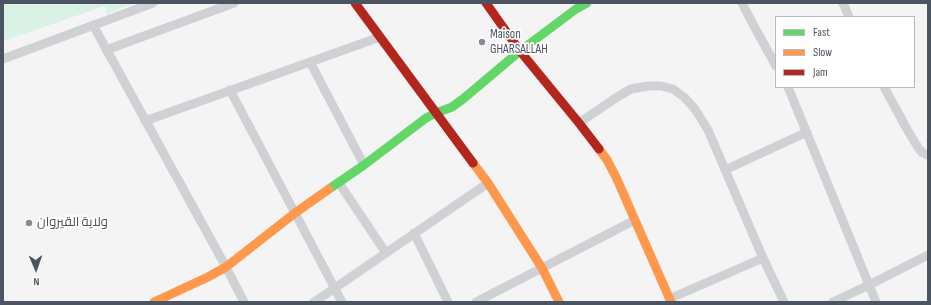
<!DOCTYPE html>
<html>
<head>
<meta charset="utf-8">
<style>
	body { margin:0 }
	#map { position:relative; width:931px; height:305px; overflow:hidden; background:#f4f4f4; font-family:"Sofia Sans Condensed",sans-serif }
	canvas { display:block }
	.frame { position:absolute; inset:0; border:4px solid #4b5460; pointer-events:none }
	.legend { position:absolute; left:775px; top:16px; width:140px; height:72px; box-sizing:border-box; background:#fff; border:1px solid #b7bbbf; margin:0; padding:5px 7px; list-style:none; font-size:12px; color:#4b5460 }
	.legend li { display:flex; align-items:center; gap:8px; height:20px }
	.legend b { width:20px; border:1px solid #b7bbbf }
	.north { position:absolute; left:16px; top:249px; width:40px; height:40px; -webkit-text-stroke:3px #fff; paint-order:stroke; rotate:178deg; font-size:11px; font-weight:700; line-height:16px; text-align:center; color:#4b5460 }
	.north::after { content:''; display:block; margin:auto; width:14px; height:18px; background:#4b5460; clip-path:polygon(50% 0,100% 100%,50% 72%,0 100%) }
</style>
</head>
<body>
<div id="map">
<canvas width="931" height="305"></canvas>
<div class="frame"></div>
<ul class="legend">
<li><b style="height:5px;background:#63d668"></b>Fast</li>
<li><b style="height:5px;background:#ff974d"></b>Slow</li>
<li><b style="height:5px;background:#b3261e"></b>Jam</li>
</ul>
<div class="north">N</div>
</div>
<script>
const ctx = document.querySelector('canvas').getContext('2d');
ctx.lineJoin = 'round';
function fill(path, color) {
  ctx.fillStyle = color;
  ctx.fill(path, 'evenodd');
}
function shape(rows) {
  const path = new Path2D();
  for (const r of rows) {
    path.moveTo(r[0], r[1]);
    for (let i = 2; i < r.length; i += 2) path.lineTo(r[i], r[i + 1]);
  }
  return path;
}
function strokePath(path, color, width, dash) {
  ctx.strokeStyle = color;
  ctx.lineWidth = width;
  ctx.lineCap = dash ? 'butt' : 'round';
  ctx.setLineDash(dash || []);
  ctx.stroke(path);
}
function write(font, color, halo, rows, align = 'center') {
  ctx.font = font + ' "Sofia Sans Condensed",Cairo,sans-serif';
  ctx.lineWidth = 3.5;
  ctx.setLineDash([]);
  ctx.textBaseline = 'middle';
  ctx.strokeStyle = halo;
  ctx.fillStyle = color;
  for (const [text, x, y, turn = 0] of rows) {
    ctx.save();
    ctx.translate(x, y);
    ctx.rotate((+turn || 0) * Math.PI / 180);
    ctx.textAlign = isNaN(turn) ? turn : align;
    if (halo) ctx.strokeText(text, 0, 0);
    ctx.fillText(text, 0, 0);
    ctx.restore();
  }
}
fill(shape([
	[3,3,135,3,107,14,105,6,3,41]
]), '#daf1e5');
strokePath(shape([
	[742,3,755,28,776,66],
	[843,3,849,17],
	[93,25,226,267,244,302],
	[106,50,234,3],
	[3,59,153,3],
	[310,62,364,165],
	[788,87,876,302],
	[884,87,908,131,919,149,923,153,928,155],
	[230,90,342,302],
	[145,121,380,37],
	[579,123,614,99,631,89,648,86,661,86,673,89,685,98,695,109,708,130,763,258,784,302],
	[725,170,807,132],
	[339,183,386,253],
	[414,233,448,302],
	[669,299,763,258],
	[314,302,335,288,488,183],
	[476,302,635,220],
	[833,302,869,285,928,255]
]), '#cfd1d4', 9);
strokePath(shape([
	[329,189,364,165,426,118,436,113,452,107,463,99,520,51,576,9,587,3]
]), '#63d668', 9);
strokePath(shape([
	[599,149,607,160,616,177,671,302],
	[473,163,488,183,542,268,559,302],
	[154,302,208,277,226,267,295,213,329,189]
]), '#ff974d', 9);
strokePath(shape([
	[355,3,473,163],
	[486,3,520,51,579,123,599,149]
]), '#b3261e', 9);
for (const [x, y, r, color] of [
	[482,42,4,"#868c94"],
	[29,223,4,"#868c94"]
]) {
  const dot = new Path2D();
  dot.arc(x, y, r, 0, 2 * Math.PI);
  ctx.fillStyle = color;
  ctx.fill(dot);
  strokePath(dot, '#fff', 1.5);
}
write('13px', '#4b5460', '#fff', [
	["Maison",490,35],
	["GHARSALLAH",490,50],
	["ولاية القيروان",37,223]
], 'left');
</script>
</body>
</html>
